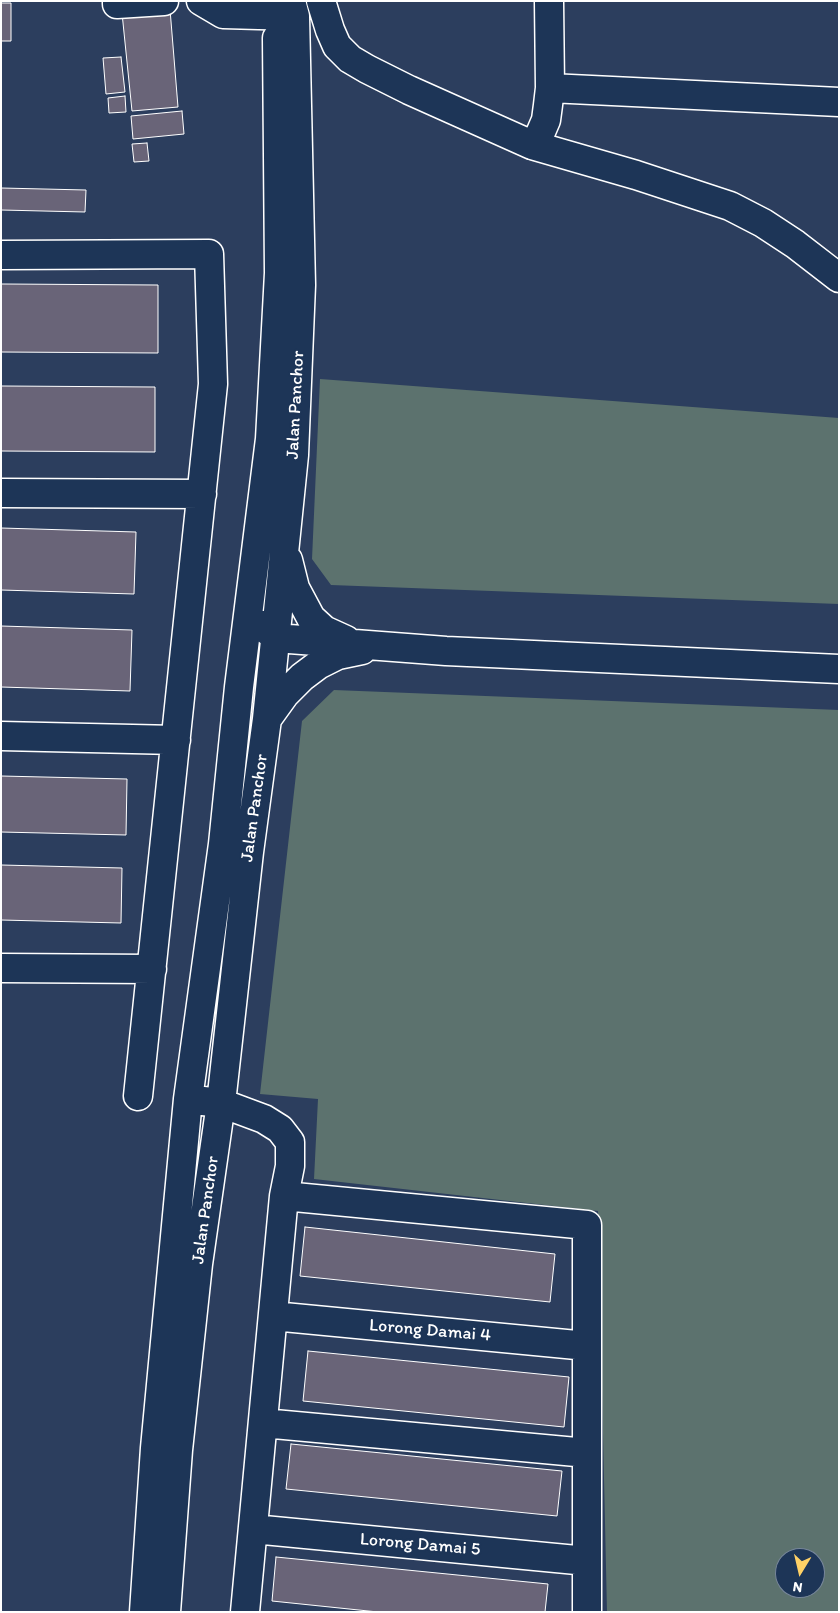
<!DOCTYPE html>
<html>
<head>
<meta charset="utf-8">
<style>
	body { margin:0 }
	#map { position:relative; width:840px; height:1613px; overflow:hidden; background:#2c3e5e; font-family:Itim,sans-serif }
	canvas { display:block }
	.frame { position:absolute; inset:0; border:2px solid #fff; pointer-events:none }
	.north { position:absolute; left:775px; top:1548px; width:50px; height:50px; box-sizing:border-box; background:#1d3557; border:1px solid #77869a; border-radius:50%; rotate:189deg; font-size:14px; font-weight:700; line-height:20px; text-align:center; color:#fff }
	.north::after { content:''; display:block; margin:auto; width:18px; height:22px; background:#ffd166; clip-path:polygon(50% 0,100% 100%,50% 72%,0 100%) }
</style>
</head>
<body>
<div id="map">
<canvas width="840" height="1613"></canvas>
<div class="frame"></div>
<div class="north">N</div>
</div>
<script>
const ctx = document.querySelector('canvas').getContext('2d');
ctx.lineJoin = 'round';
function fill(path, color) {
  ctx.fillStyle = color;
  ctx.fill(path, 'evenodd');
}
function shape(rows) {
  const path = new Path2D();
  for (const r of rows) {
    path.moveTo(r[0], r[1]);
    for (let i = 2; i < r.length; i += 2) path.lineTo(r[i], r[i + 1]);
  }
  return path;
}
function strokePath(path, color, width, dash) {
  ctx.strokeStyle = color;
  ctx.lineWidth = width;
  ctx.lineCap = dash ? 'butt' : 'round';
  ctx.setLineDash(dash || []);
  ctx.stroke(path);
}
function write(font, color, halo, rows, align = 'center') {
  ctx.font = font + ' Itim,sans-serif';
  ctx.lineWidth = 4;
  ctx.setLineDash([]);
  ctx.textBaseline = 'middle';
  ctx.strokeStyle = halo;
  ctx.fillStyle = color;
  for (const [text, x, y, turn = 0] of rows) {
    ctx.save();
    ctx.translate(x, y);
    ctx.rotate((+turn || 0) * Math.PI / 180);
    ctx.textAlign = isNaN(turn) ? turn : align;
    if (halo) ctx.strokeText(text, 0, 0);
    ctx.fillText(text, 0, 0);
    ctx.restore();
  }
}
fill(shape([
	[320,379,839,418,839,604,331,585,312,559],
	[334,690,839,710,839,1612,607,1612,598,1211,314,1179,318,1099,260,1094,302,721],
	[785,1558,815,1558,815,1588,785,1588]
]), '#5c726e');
const building = shape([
	[1,3,11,3,11,41,1,41,1,3],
	[170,9,178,107,132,111,122,13,170,9],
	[121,57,125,92,106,94,103,58,121,57],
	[125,96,126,112,109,113,108,98,125,96],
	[182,111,184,134,133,139,131,116,182,111],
	[147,143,149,161,134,162,132,144,147,143],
	[1,188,86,190,85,212,1,210,1,188],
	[1,284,158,285,158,353,1,352,1,284],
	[1,386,155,387,155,452,1,451,1,386],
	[1,528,136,532,134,594,1,590,1,528],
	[1,626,132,630,130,691,1,687,1,626],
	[1,776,127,779,126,835,1,832,1,776],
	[1,865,122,868,121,923,1,920,1,865],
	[305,1227,555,1254,550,1302,300,1276,305,1227],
	[308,1351,569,1377,564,1427,303,1401,308,1351],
	[291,1444,562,1471,557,1516,286,1489,291,1444],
	[276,1557,548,1584,545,1612,378,1612,272,1601,276,1557]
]);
fill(building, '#696478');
strokePath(building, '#fff', 1);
const minor = shape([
	[117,1,117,4,164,1],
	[201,1,223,14,295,16],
	[321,1,330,30,337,46,350,59,367,69,409,90,532,145,636,175,730,206,763,223,795,244,839,278],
	[550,88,839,102],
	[532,145,540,134,546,120,548,105,550,88,549,1],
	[1,255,209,254,213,384,138,1096],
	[1,493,202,494],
	[288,560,295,588,311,618,324,630,346,640],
	[264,625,268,631,276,638,446,651,839,669],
	[267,719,285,694,302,677,318,665,338,655,362,650],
	[1,736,176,740],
	[1,968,152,969],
	[203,1101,221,1103,264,1119,280,1129,290,1142,290,1166,284,1196,245,1612],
	[284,1196,587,1225,587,1612],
	[273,1316,587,1346],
	[263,1423,587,1453],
	[253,1529,587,1561],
	[144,1612,155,1448,188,1099,223,844,239,687,270,439,279,273,277,38],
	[166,1612,178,1450,198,1264,221,1103,249,852,267,719,294,455,301,285,295,16,291,1]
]);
strokePath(minor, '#fff', 31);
strokePath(minor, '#1d3557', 28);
write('18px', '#fff', '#1d3557', [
	["Jalan Panchor",296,405,-87],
	["Jalan Panchor",255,808,-82],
	["Jalan Panchor",206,1210,-82],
	["Lorong Damai 4",430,1331,5],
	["Lorong Damai 5",420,1545,5]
]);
</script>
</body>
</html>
